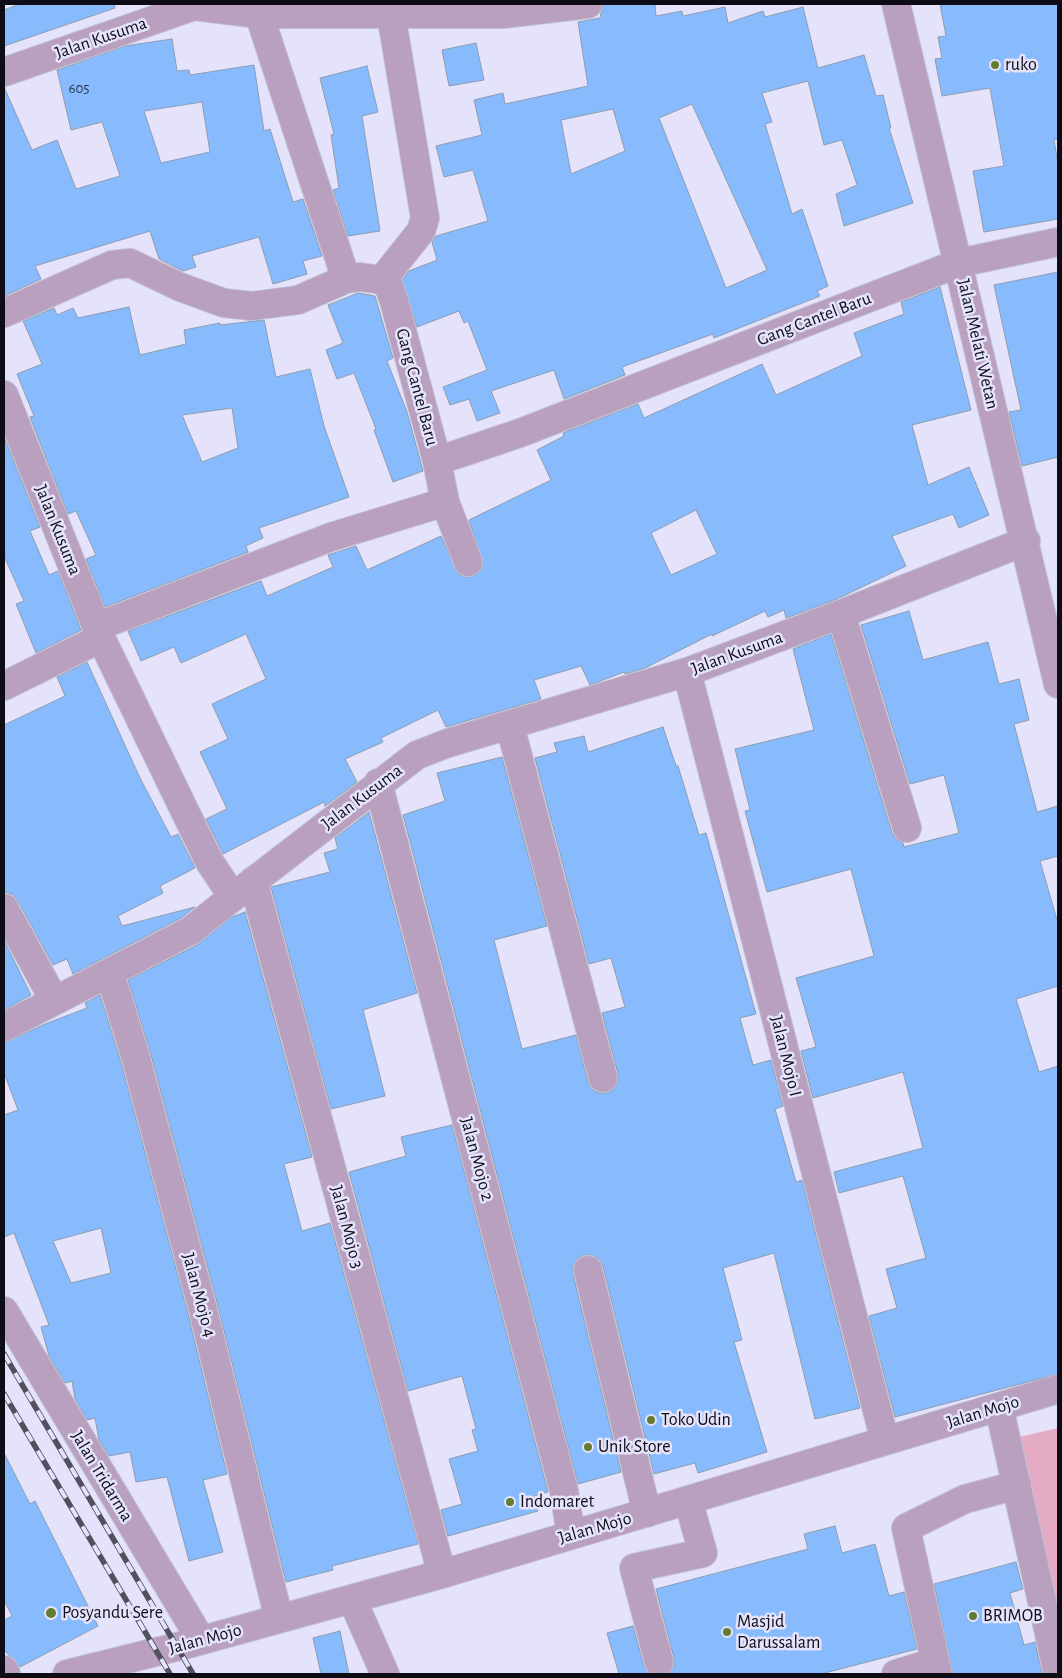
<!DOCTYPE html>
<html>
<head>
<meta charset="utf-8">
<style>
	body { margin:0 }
	#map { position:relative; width:1062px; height:1678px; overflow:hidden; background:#e4e3fb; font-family:"Alegreya Sans",sans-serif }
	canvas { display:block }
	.frame { position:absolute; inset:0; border:5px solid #0e0d15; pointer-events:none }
</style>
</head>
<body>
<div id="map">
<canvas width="1062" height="1678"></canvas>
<div class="frame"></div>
</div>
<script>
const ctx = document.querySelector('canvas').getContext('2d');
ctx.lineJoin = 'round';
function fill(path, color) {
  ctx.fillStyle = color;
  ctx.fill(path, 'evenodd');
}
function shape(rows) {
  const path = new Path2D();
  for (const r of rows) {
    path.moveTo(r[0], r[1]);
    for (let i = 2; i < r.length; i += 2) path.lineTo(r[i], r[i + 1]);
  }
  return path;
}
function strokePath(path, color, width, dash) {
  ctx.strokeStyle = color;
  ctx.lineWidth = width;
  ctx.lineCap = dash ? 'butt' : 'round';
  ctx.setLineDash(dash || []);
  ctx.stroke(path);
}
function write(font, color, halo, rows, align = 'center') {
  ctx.font = font + ' "Alegreya Sans",sans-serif';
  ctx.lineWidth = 5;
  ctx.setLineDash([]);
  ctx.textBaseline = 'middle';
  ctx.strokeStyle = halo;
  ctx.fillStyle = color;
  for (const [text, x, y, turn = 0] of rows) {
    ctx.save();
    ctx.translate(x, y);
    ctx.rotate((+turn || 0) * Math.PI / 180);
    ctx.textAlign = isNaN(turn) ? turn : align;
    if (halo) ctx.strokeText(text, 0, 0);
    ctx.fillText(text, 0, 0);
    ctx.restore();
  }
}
fill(shape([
	[1058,1428,1058,1619,1015,1438]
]), '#e6abc4');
const building = shape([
	[20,4,114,4,115,8,4,46,4,10,20,4],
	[603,4,655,4,656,16,682,11,683,16,725,7,728,23,763,11,765,17,803,7,818,68,864,55,876,96,883,95,891,128,889,128,913,203,844,226,836,194,857,185,842,140,824,145,808,81,762,93,772,122,765,124,792,214,802,209,828,286,817,291,820,296,714,338,713,334,622,367,625,375,564,399,554,370,491,391,500,413,477,421,469,399,450,405,443,387,487,370,468,321,464,323,459,311,417,327,402,280,409,271,437,260,432,242,436,236,488,221,473,170,444,177,436,146,482,135,474,100,503,93,505,104,588,86,578,22,600,18,603,4],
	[692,104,767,270,726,288,659,118,692,104],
	[613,109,625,151,571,174,561,120,613,109],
	[940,4,1058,4,1058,139,1054,140,1058,164,1058,219,984,232,973,171,1004,166,990,88,942,96,935,59,942,58,938,37,946,36,940,4],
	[172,39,177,71,189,70,190,75,254,65,264,131,270,129,293,202,303,199,322,256,303,261,307,274,273,284,259,237,192,256,196,267,183,271,159,259,150,231,35,266,41,279,4,296,4,87,32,150,57,140,76,189,120,176,102,122,71,130,57,70,125,46,172,39],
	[202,102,210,152,161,163,144,111,202,102],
	[476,43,484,80,449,86,442,50,476,43],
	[367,66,378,112,362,116,380,231,348,236,333,190,339,188,331,135,334,134,320,78,367,66],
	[1058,272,1058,457,1022,466,1009,412,1021,410,994,285,1058,272],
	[940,287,971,410,912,425,928,485,969,467,989,515,959,528,953,514,892,536,906,566,837,599,786,618,784,610,768,617,765,611,712,636,712,634,645,668,625,674,624,672,590,685,581,666,534,680,541,699,446,727,438,710,381,738,383,742,345,759,357,782,325,806,324,802,223,854,206,819,227,809,200,752,228,739,212,704,266,679,246,634,181,663,174,647,141,661,128,631,261,581,267,596,333,567,328,555,356,546,367,570,441,536,458,574,466,577,474,576,480,571,483,564,469,520,551,480,537,450,564,436,563,433,638,404,644,418,762,364,776,395,862,356,854,333,904,314,901,302,940,287],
	[696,510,717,554,671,575,651,533,696,510],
	[358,293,375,296,393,358,387,361,407,412,423,471,393,482,374,430,376,429,354,373,337,379,326,350,343,343,328,305,358,293],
	[129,307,140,355,186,344,184,330,220,323,220,325,264,320,276,377,310,369,324,426,349,497,259,528,263,538,246,546,248,552,105,607,86,559,96,555,76,511,68,514,30,417,34,416,17,374,42,364,23,321,54,308,57,315,73,308,78,318,129,307],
	[232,408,238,448,202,462,182,415,232,408],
	[4,437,40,527,30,531,49,575,58,571,81,630,36,653,16,604,24,601,4,556,4,437],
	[909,611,923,660,988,642,999,684,1019,679,1029,720,1014,724,1037,812,1058,806,1058,856,1040,861,1058,923,1058,986,1016,999,1039,1072,1058,1066,1058,1374,895,1417,869,1316,897,1308,886,1269,926,1258,903,1176,839,1193,834,1172,923,1148,903,1072,813,1098,801,1051,816,1047,796,978,874,956,851,869,767,892,745,811,750,810,735,749,814,730,793,649,831,634,892,833,896,839,903,843,904,847,959,833,944,775,910,784,861,625,909,611],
	[87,662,140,778,171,837,178,834,195,868,160,886,163,893,118,916,122,926,195,907,181,918,73,974,67,959,53,965,18,901,12,894,4,892,4,725,65,696,57,677,87,662],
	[663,727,676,766,678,766,699,835,706,833,756,1014,740,1018,753,1065,771,1060,783,1106,775,1109,796,1182,802,1180,860,1408,815,1419,774,1253,723,1268,742,1340,734,1342,767,1452,698,1473,695,1463,654,1474,603,1266,600,1260,593,1255,584,1255,578,1258,573,1265,573,1274,621,1472,578,1484,403,815,445,801,437,773,502,757,547,926,494,940,522,1049,576,1035,588,1082,592,1089,598,1093,607,1093,614,1089,618,1082,618,1074,602,1013,625,1007,611,958,589,964,535,758,557,752,554,743,584,736,588,752,663,727],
	[369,812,417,993,363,1010,385,1096,331,1109,271,887,330,872,324,853,338,849,335,838,369,812],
	[245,912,312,1157,284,1164,302,1231,330,1223,418,1544,332,1566,333,1570,286,1582,218,1306,150,1051,128,980,197,945,232,917,245,912],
	[4,940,31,995,4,1010,4,940],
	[100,995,120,1059,188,1314,227,1474,203,1480,223,1552,189,1561,167,1477,136,1482,130,1452,109,1456,99,1440,95,1418,87,1420,75,1399,72,1381,65,1383,49,1356,41,1327,49,1325,14,1233,4,1237,4,1115,18,1110,4,1073,4,1043,45,1024,87,1008,85,1003,100,995],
	[101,1228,111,1273,71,1283,53,1241,101,1228],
	[452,1125,548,1492,534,1496,538,1511,448,1536,441,1510,462,1504,449,1459,478,1451,472,1430,476,1429,462,1376,408,1391,349,1172,406,1156,401,1137,452,1125],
	[4,1453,30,1504,35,1501,98,1626,20,1667,4,1650,4,1620,12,1616,4,1600,4,1453],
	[835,1526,842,1553,875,1544,889,1596,904,1592,917,1649,821,1674,668,1674,674,1667,674,1658,656,1589,808,1549,804,1534,835,1526],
	[1016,1562,1023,1589,1010,1593,1024,1645,1035,1642,1042,1674,953,1674,934,1584,1016,1562],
	[633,1626,644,1666,650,1674,619,1674,607,1633,633,1626],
	[340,1631,349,1674,321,1674,313,1638,340,1631]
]);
fill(building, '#87bbfd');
strokePath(building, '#8d9cb0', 1);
const minor = shape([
	[896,4,1058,684],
	[259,14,346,279],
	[4,72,194,6,259,14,503,14,588,4],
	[382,280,421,231,425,218,391,14],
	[4,313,112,265,130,263,180,287,224,303,252,306,298,300,346,279,360,277,382,280,389,287,394,301,437,461,520,433,959,263,1058,242],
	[4,395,101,638,209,861,233,897,417,755,448,743,687,672,841,614,1026,541],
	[437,461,445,502,468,562],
	[841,614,907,828],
	[96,627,331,537,445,502],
	[687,672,885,1441],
	[4,686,101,638],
	[510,726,603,1078],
	[378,783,564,1491,571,1535],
	[253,881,442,1574],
	[4,908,54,1000],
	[110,974,135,1055,203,1310,279,1619],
	[4,1027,190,931,233,897],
	[588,1270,647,1513],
	[4,1311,201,1640],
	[999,1407,1058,1674],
	[352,1599,385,1674],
	[659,1662,634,1568,703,1553,688,1500],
	[4,1670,6,1674],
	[67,1674,188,1644,442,1574,1058,1389],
	[896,1674,935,1662],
	[938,1674,906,1528,965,1499,1017,1485]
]);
strokePath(minor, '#c2c1d6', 30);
strokePath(minor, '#b8a0be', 28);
const rail = shape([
	[4,1354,193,1674],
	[4,1394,170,1674]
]);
strokePath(rail, '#51505e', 5.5);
strokePath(rail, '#e4e3fb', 4, [11]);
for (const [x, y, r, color] of [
	[995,65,5,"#617d31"],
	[651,1420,5,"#617d31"],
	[588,1447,5,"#617d31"],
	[510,1502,5,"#617d31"],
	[51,1613,6,"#617d31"],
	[973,1616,5,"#617d31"],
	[727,1632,5,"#617d31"]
]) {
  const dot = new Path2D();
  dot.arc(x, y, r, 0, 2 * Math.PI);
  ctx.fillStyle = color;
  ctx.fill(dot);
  strokePath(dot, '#e4e3fb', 2);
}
write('15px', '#2c384f', null, [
	["605",79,88]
]);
write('18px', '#0e0d15', '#e4e3fb', [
	["Jalan Kusuma",101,38,-19],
	["Gang Cantel Baru",814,319,-21],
	["Jalan Melati Wetan",978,344,77],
	["Gang Cantel Baru",417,387,75],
	["Jalan Kusuma",58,530,68],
	["Jalan Kusuma",737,653,-20],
	["Jalan Kusuma",362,797,-37],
	["Jalan Mojo I",786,1056,76],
	["Jalan Mojo 2",477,1159,75],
	["Jalan Mojo 3",347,1227,75],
	["Jalan Mojo 4",199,1295,75],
	["Jalan Mojo",983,1412,-17],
	["Jalan Tridarma",102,1476,59],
	["Jalan Mojo",595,1528,-16],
	["Jalan Mojo",205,1639,-15]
]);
write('18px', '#0e0d15', '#e4e3fb', [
	["ruko",1005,65],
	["Toko Udin",661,1420],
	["Unik Store",598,1447],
	["Indomaret",520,1502],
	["Posyandu Sere",62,1613],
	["BRIMOB",983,1616],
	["Masjid",737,1622],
	["Darussalam",737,1643]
], 'left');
</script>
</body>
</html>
